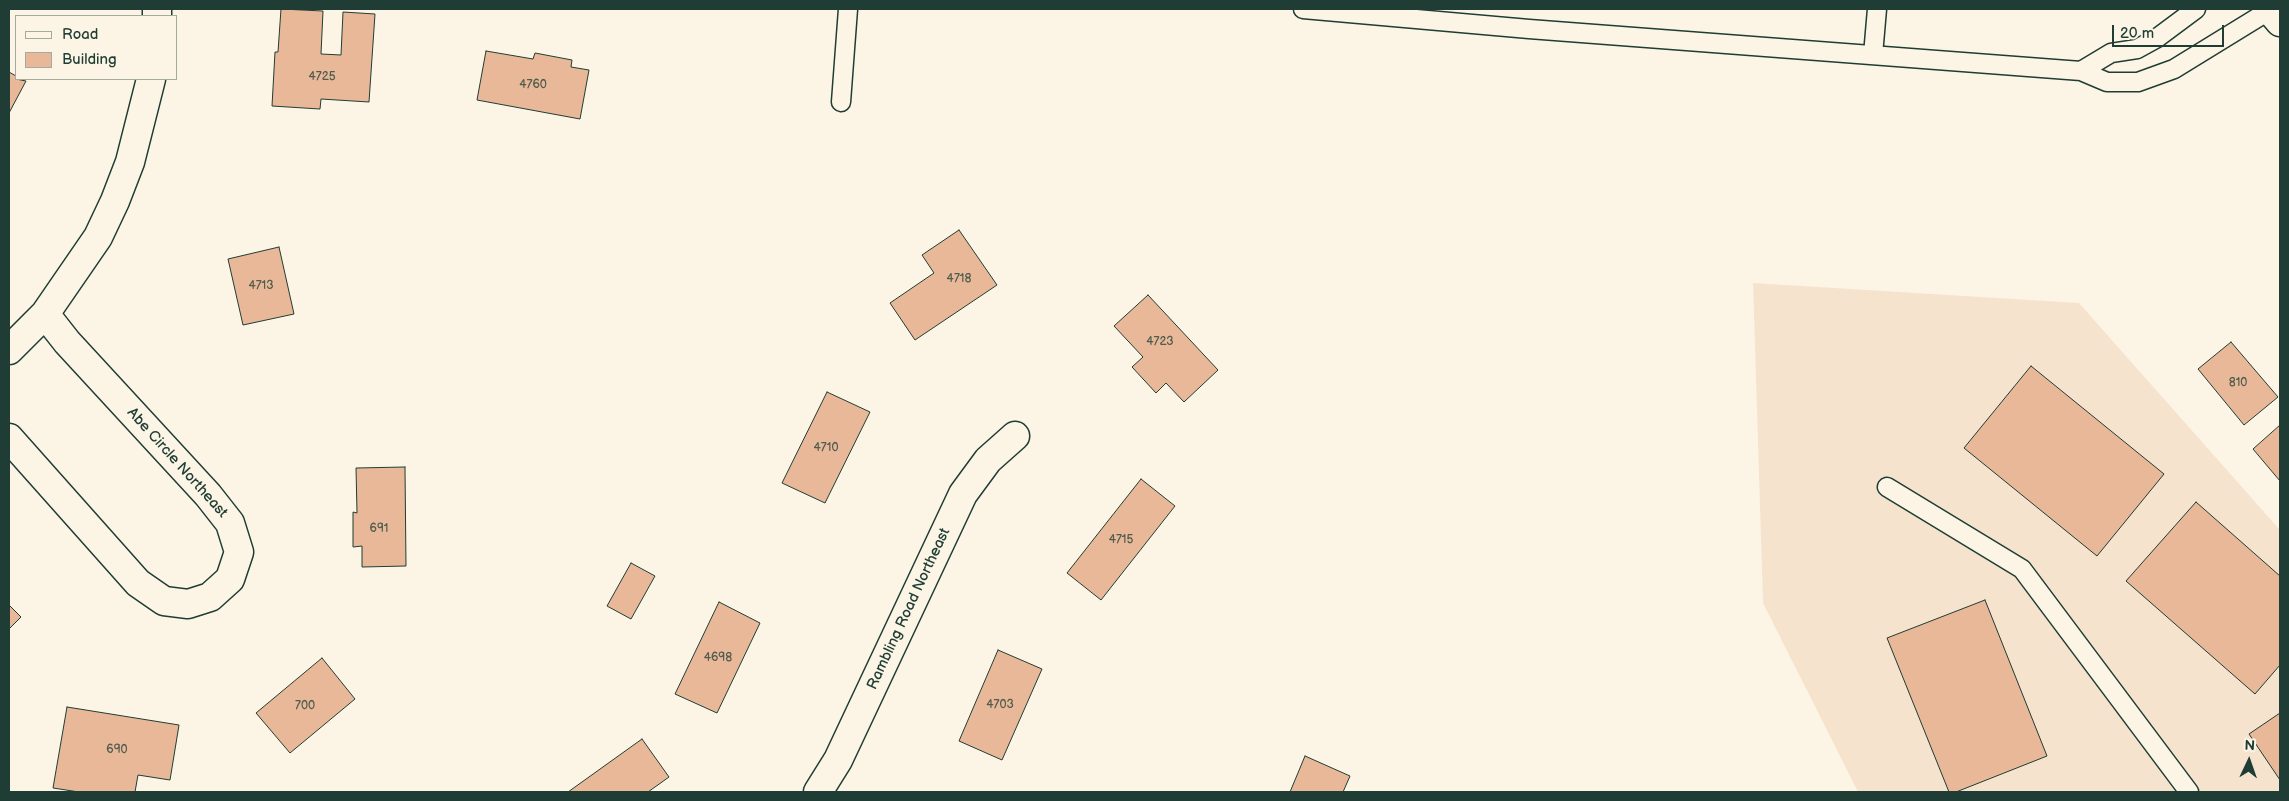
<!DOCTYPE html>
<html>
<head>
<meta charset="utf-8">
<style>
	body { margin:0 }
	#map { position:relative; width:2289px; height:801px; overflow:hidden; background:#fcf5e5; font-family:"Balsamiq Sans",sans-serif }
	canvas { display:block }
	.frame { position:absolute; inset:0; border:10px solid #1f3d34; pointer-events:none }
	.legend { position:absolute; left:15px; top:15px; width:162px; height:65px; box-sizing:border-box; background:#fcf5e5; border:1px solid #a4ab9e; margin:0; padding:6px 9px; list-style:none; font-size:15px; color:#1f3d34 }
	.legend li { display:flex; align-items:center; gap:10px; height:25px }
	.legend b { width:25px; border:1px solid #a4ab9e }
	.north { position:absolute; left:2224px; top:736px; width:50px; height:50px; -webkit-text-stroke:4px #fcf5e5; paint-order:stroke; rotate:3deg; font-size:14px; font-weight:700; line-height:20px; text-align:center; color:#1f3d34 }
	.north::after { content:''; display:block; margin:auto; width:18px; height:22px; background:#1f3d34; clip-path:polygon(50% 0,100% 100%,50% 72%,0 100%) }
	.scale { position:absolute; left:2112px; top:25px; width:112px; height:22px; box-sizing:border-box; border:2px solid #1f3d34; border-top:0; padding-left:6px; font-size:15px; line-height:18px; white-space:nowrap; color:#1f3d34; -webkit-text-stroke:4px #fcf5e5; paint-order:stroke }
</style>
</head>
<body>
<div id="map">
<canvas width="2289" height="801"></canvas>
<div class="frame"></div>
<ul class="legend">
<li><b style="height:6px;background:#fcf5e5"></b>Road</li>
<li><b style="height:14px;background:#e8b899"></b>Building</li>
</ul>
<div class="north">N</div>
<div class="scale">20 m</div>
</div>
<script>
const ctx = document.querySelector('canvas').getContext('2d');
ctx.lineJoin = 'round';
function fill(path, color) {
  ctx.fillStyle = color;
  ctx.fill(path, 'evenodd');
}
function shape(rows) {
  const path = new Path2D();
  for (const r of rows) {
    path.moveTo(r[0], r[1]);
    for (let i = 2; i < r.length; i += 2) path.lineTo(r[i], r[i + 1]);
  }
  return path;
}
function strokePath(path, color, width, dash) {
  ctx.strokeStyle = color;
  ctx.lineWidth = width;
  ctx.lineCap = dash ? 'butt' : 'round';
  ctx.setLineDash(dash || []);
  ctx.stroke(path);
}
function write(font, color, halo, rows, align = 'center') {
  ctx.font = font + ' "Balsamiq Sans",sans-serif';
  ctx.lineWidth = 4;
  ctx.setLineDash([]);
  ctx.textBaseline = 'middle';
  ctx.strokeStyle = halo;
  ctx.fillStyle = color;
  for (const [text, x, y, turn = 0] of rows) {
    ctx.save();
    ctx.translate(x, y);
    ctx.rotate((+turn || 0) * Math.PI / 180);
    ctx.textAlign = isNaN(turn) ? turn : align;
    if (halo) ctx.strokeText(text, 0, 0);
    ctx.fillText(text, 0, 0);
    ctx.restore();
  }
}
fill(shape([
	[1753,283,2079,303,2280,530,2280,792,1858,792,1763,603]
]), '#f6e3ce');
const building = shape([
	[281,9,323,11,321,54,341,55,343,12,375,14,369,102,321,99,320,109,272,106,275,52,278,52,281,9],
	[486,51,533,59,535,53,572,60,571,67,589,70,580,119,477,100,486,51],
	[9,72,16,76,16,79,26,81,9,113,9,72],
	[959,230,997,285,915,340,890,303,934,273,922,255,959,230],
	[279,247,294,314,243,325,228,259,279,247],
	[1148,295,1218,370,1184,402,1166,383,1156,393,1132,367,1143,357,1114,326,1148,295],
	[2231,342,2278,397,2244,425,2198,369,2231,342],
	[2031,366,2164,474,2097,556,1964,448,2031,366],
	[827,392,870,412,825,503,782,483,827,392],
	[2280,425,2280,481,2253,449,2280,425],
	[405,467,406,566,362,567,362,546,353,547,353,512,357,513,356,468,405,467],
	[1141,479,1175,506,1101,600,1067,573,1141,479],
	[2196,502,2280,576,2280,665,2255,694,2126,581,2196,502],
	[631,563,655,576,631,619,607,606,631,563],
	[1985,600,2047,756,1956,792,1949,792,1887,638,1985,600],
	[719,602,760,623,717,713,675,694,719,602],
	[9,605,21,617,9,629,9,605],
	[998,650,1042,669,1002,760,959,741,998,650],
	[322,658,355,699,290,753,256,713,322,658],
	[67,707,179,725,170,780,138,775,135,792,79,792,53,788,67,707],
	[2280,713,2280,780,2249,734,2280,713],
	[642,739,669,777,648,792,568,792,642,739],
	[1305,756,1350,776,1343,792,1290,792,1305,756]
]);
fill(building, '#e8b899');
strokePath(building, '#1f3d34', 1);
const service = shape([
	[1303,9,1529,29,2081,71,2107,82,2138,82,2174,69,2270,10],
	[1873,55,1877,9],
	[2081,71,2111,53,2137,49,2157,38,2196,9],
	[841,102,848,9],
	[1887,487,2022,569,2189,792]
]);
const minor = shape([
	[2269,9,2280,22],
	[157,16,157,9],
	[9,350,45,314,98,237,115,201,130,162,151,79],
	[9,438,138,583,164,601,188,604,210,597,230,579,239,552,230,523,208,495,67,342,45,314],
	[818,792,838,760,963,494,988,460,1015,436]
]);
strokePath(service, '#1f3d34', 21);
strokePath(minor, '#1f3d34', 31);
strokePath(service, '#fcf5e5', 18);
strokePath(minor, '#fcf5e5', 28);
write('12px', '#515c4d', null, [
	["4725",322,77],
	["4760",533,85],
	["4718",959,279],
	["4713",261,286],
	["4723",1160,342],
	["810",2238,383],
	["4710",826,448],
	["691",379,529],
	["4715",1121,540],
	["4698",718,658],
	["4703",1000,705],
	["700",305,706],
	["690",117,750]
]);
write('15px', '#1f3d34', '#fcf5e5', [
	["Abe Circle Northeast",177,463,48],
	["Rambling Road Northeast",909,609,-65]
]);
</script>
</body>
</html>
